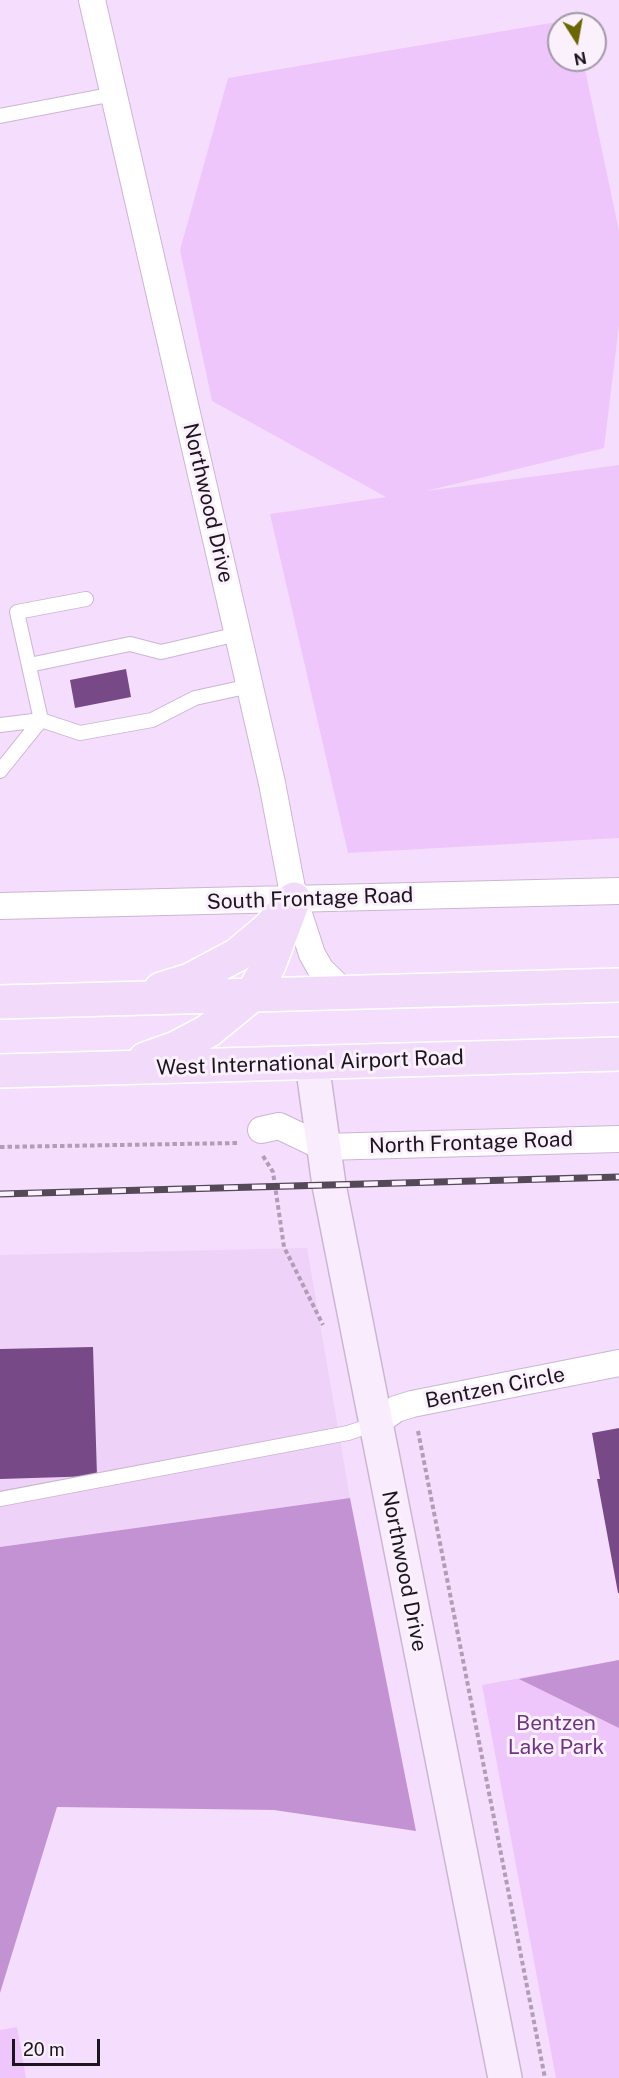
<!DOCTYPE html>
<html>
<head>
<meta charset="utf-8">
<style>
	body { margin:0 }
	#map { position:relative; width:619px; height:2078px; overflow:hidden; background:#f5defd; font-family:"Public Sans",sans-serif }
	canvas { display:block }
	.north { position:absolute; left:547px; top:12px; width:60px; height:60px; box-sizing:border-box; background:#faf1fd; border:2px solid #a199a4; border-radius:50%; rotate:169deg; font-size:16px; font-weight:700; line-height:24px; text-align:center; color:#1c141e }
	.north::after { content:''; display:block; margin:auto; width:21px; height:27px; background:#6a6700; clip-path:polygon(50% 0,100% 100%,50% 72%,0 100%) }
	.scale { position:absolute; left:12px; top:2039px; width:88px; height:27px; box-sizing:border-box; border:3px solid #1c141e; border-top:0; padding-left:8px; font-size:18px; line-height:21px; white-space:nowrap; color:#1c141e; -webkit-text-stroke:4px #faf1fd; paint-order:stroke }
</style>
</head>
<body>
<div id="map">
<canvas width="619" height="2078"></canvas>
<div class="north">N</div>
<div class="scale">20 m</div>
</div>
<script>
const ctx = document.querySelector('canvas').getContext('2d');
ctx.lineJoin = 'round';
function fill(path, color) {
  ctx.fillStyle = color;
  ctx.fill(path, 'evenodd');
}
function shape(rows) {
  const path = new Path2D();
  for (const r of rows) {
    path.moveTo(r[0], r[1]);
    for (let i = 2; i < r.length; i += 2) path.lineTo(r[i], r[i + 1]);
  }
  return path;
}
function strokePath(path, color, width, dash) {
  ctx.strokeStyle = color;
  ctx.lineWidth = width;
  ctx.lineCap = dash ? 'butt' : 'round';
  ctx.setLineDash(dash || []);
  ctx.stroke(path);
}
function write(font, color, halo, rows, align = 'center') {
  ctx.font = font + ' "Public Sans",sans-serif';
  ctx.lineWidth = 6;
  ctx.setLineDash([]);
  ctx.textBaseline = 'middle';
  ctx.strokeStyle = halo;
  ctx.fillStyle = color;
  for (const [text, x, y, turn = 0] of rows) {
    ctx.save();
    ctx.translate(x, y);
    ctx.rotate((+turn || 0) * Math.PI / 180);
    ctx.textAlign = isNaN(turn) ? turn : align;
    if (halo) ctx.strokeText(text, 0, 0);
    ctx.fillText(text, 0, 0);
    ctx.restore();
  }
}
fill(shape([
	[307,1248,350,1498,0,1547,0,1255]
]), '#eed2f7');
fill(shape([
	[574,19,575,24,559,24,559,60,583,60,619,231,619,326,604,448,426,491,619,465,619,838,348,853,270,514,386,497,212,401,180,250,228,78],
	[619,1660,619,2078,556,2078,482,1685],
	[17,2027,26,2078,0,2078,0,2030]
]), '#eec6fb');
fill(shape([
	[350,1498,416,1831,274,1810,57,1807,0,1993,0,1547],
	[619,1660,619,1728,519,1679]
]), '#c392d3');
fill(shape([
	[126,669,131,697,75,708,70,680],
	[93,1347,97,1476,0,1479,0,1349],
	[619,1428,619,1593,618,1593,597,1479,600,1479,592,1433]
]), '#774986');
const lane = shape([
	[0,116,114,94],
	[29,665,130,644,161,652,238,634],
	[41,720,17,612,86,599],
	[0,725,41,720,80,733,152,720,195,698,250,686],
	[0,771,41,720],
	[0,1499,348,1433,375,1424]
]);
const street = shape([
	[92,0,272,783,294,899,312,954,321,970,345,993],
	[0,906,619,891],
	[261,1130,279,1126,323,1147,619,1139],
	[375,1424,396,1409,412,1404,619,1363]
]);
const secondary = shape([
	[312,1063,329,1185,505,2078]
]);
const primary = shape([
	[161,989,190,980,237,955,268,929,285,910],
	[0,1002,619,985],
	[145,1059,176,1048,208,1031,251,996,269,965,294,899],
	[0,1071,619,1054]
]);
strokePath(lane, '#ccb5d3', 16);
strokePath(street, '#ccb5d3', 28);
strokePath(secondary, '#ccb5d3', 36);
strokePath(primary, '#fff', 36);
strokePath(shape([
	[0,1147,238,1143],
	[263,1156,273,1172,284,1247,323,1325],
	[418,1431,545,2078]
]), '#b09db6', 4, [4.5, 3]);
strokePath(lane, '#fff', 14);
strokePath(street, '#fff', 26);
strokePath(secondary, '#f9edfd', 33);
strokePath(primary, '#f2dbfa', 33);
const rail = shape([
	[0,1194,619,1177]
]);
strokePath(rail, '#554958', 7);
strokePath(rail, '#faf1fd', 4.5, [14]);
write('21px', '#1c141e', '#faf1fd', [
	["Northwood Drive",208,503,77],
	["South Frontage Road",310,899,-2],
	["West International Airport Road",310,1063,-2],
	["North Frontage Road",471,1143,-2],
	["Bentzen Circle",495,1388,-11],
	["Northwood Drive",404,1571,79]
]);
write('21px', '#703482', '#faf1fd', [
	["Bentzen",556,1724],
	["Lake Park",556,1748]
]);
</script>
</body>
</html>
